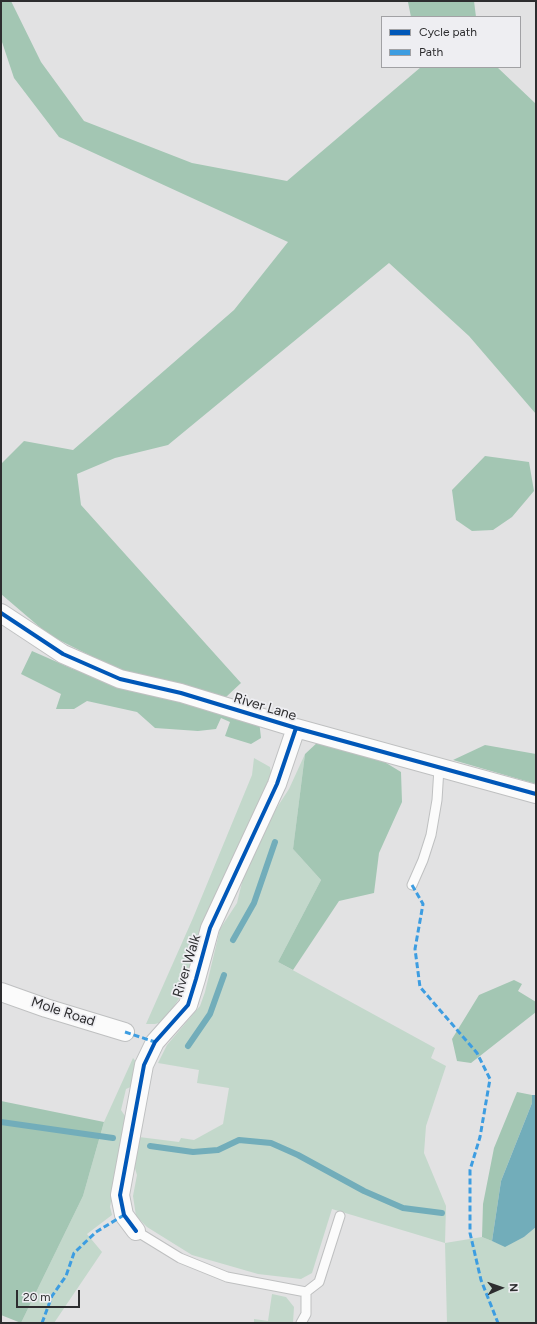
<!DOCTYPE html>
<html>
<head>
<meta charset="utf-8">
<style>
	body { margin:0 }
	#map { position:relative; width:537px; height:1324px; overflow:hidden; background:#e2e2e3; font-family:Figtree,sans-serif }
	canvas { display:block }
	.frame { position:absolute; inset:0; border:2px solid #2d2d2f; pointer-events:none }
	.legend { position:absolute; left:381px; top:16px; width:140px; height:52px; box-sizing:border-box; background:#eeeef2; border:1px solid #a1a1a4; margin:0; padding:5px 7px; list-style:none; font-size:12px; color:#2d2d2f }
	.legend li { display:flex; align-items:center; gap:8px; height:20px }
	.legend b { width:20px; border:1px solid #a1a1a4 }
	.north { position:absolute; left:481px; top:1268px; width:40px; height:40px; -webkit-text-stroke:3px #eeeef2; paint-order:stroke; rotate:88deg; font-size:11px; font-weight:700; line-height:16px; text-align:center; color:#2d2d2f }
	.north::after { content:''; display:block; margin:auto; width:14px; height:18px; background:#2d2d2f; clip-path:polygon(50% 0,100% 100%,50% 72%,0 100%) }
	.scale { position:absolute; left:16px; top:1290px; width:64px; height:18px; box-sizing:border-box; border:2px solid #2d2d2f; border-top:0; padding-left:5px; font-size:12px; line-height:14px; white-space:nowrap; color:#2d2d2f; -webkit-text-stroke:3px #eeeef2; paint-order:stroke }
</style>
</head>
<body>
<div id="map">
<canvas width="537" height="1324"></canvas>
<div class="frame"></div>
<ul class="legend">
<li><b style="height:5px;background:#0057b8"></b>Cycle path</li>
<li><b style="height:5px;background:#3d9de1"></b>Path</li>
</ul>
<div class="north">N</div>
<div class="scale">20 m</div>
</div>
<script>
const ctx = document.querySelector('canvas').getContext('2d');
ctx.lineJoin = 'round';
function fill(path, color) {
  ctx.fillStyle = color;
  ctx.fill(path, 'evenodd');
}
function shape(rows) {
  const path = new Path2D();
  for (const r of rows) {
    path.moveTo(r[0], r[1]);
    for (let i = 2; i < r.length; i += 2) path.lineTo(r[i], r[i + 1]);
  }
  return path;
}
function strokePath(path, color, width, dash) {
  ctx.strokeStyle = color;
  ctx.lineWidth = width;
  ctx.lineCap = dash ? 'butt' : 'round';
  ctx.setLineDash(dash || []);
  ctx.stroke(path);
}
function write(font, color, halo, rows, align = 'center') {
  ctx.font = font + ' Figtree,sans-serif';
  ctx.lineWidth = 3.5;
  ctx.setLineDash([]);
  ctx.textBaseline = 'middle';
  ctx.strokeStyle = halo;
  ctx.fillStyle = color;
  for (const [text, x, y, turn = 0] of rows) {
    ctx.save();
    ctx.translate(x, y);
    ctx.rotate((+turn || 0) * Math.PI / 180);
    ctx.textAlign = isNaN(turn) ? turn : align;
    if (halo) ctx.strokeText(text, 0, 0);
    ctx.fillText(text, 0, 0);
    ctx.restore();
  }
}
fill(shape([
	[305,754,293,849,321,880,278,962,435,1048,431,1058,446,1066,426,1126,424,1153,446,1206,445,1243,482,1237,505,1246,524,1237,536,1227,536,1323,447,1323,445,1243,332,1209,312,1273,301,1279,258,1274,192,1255,147,1227,136,1216,133,1196,137,1175,134,1165,139,1137,179,1142,181,1138,194,1140,223,1124,229,1088,197,1083,199,1070,158,1063,167,1045,200,1006,205,992,220,929,237,903,244,874,272,815,289,789],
	[254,758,270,767,272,778,185,990,163,1022,155,1024,146,1024,193,918,252,775],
	[133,1058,137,1063,133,1086,126,1089,121,1110,127,1119,110,1207,112,1215,87,1234,102,1252,54,1323,21,1323,83,1196,104,1122],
	[272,1294,286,1297,294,1307,293,1323,254,1323,254,1319,268,1321]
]), '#c3d8cb');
fill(shape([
	[1,1,11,1,41,62,84,121,192,163,287,181,421,67,497,67,536,104,536,414,469,336,389,263,168,445,115,458,77,474,81,505,241,683,226,697,119,670,49,635,1,594,1,464,24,441,73,450,234,310,288,242,59,137,14,78,1,39],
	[474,1,476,17,411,17,408,2],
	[485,456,529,462,534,491,512,517,493,530,472,531,456,520,452,490],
	[32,651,73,669,137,690,259,720,261,738,251,744,225,736,230,722,221,718,216,729,198,731,155,728,137,712,87,701,74,709,56,709,61,694,21,674],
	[319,741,378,758,401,772,402,802,379,853,374,893,339,901,293,970,278,962,321,880,293,849,305,754],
	[485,745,536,754,536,784,453,760],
	[514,980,522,984,518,991,536,1002,536,1012,471,1063,457,1061,452,1039,479,995],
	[517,1092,532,1095,532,1103,501,1181,492,1241,482,1237,483,1204,494,1148],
	[1,1101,104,1122,83,1196,21,1323,1,1315]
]), '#a3c6b3');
fill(shape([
	[532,1095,536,1095,536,1227,524,1237,505,1247,492,1241,501,1181,532,1103]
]), '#72adba');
strokePath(shape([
	[233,940,254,903,275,842],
	[188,1046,210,1014,224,975],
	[1,1122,113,1138],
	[150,1146,193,1152,218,1150,239,1140,271,1143,298,1155,364,1191,403,1208,442,1213]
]), '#72adba', 6);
const service = shape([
	[412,885,423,860,431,835,437,800,439,768],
	[136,1231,180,1258,227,1277,306,1292,306,1314,301,1323],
	[306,1292,319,1282,340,1216]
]);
const minor = shape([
	[1,613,63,654,120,679,181,693,296,728,536,794],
	[1,992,46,1008,125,1032],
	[136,1231,124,1215,120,1195,144,1065,155,1042,188,1005,196,979,210,928,277,784,296,728]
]);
strokePath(service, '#bfc0c1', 11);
strokePath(minor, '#bfc0c1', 20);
strokePath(service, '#fbfbfb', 9);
strokePath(minor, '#fbfbfb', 18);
strokePath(shape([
	[412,885,423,904,415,949,420,987,477,1053,490,1079,480,1137,470,1170,470,1233,481,1280,498,1323],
	[125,1032,155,1042],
	[42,1323,52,1296,66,1276,74,1253,96,1232,124,1215]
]), '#3d9de1', 3, [6, 3]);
strokePath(shape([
	[1,613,63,654,120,679,181,693,296,728,536,794],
	[136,1231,124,1215,120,1195,144,1065,155,1042,188,1005,196,979,210,928,277,784,296,728]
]), '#0057b8', 4);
write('14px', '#2d2d2f', '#eeeef2', [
	["River Lane",265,707,17],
	["River Walk",187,966,-73],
	["Mole Road",63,1012,18]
]);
</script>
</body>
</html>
